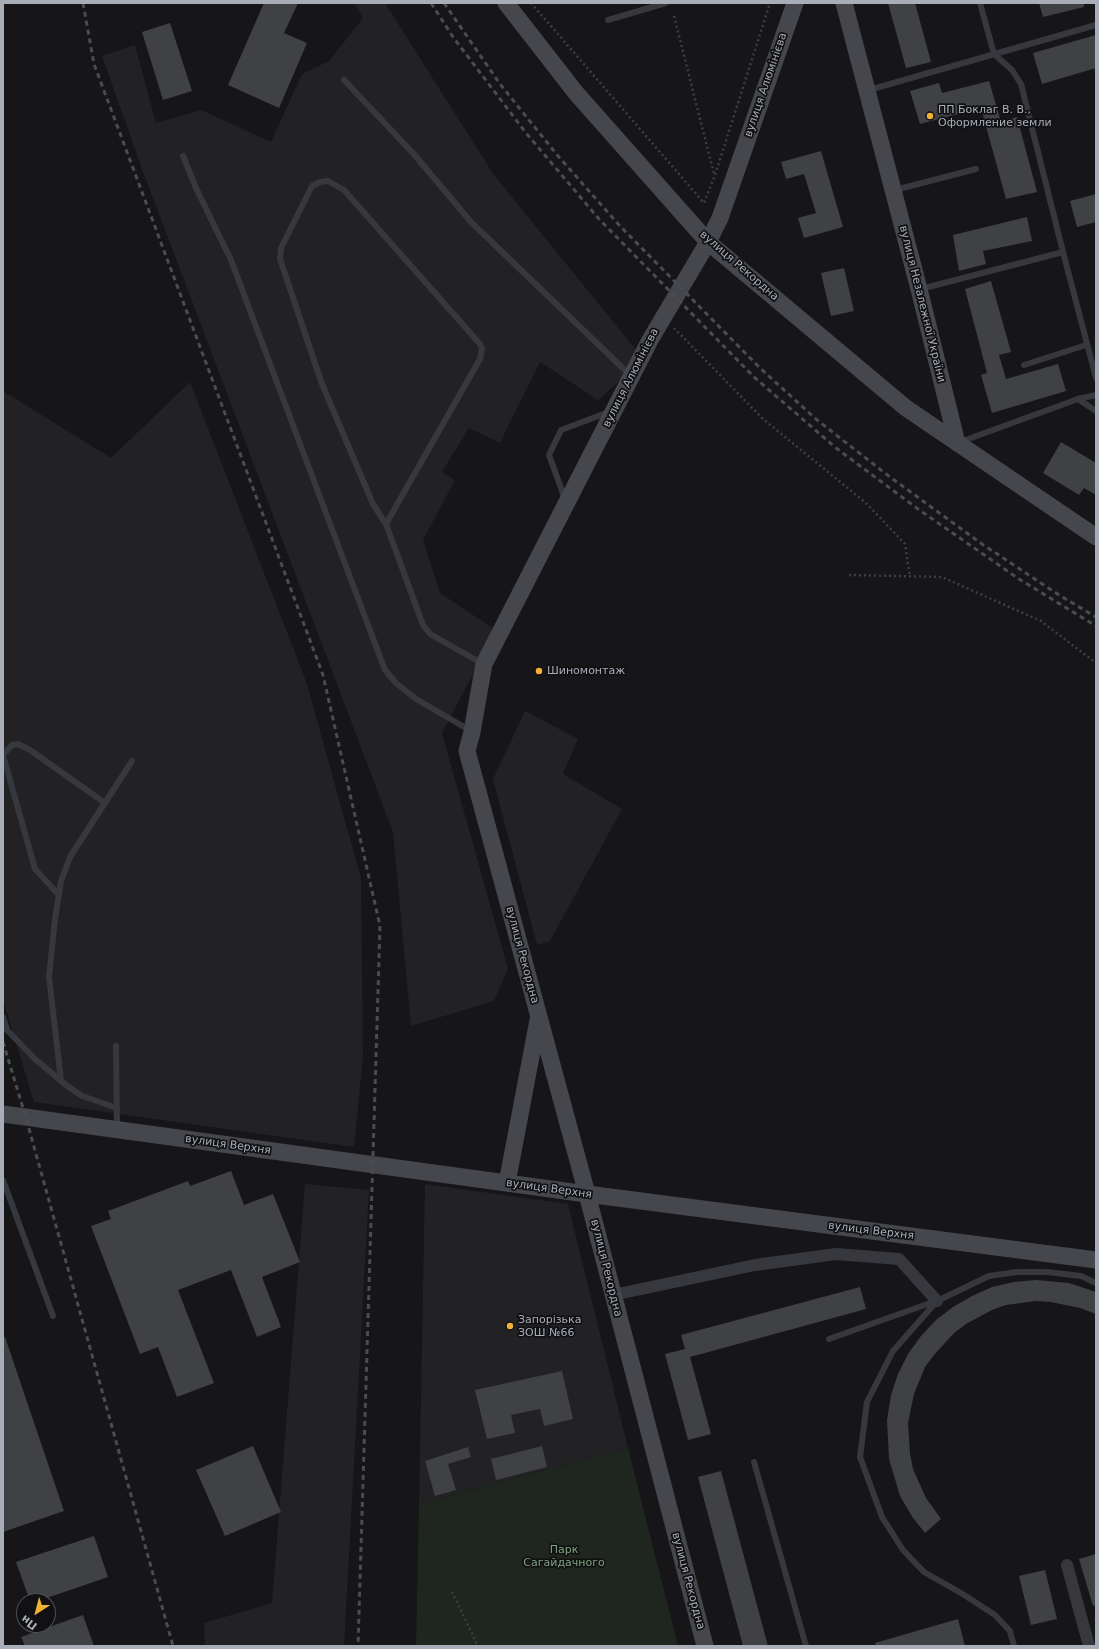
<!DOCTYPE html>
<html>
<head>
<meta charset="utf-8">
<style>
	body { margin:0 }
	#map { position:relative; width:1099px; height:1649px; overflow:hidden; background:#161618; font-family:"DejaVu Sans",sans-serif }
	canvas { display:block }
	.frame { position:absolute; inset:0; border:4px solid #a8adb8; pointer-events:none }
	.north { position:absolute; left:16px; top:1593px; width:40px; height:40px; box-sizing:border-box; background:#111113; border:1px solid #4d4f55; border-radius:50%; rotate:216deg; font-size:11px; font-weight:700; line-height:16px; text-align:center; color:#a8adb8 }
	.north::after { content:''; display:block; margin:auto; width:14px; height:18px; background:#f2b134; clip-path:polygon(50% 0,100% 100%,50% 72%,0 100%) }
</style>
</head>
<body>
<div id="map">
<canvas width="1099" height="1649"></canvas>
<div class="frame"></div>
<div class="north">Пн</div>
</div>
<script>
const ctx = document.querySelector('canvas').getContext('2d');
ctx.lineJoin = 'round';
function fill(path, color) {
  ctx.fillStyle = color;
  ctx.fill(path, 'evenodd');
}
function shape(rows) {
  const path = new Path2D();
  for (const r of rows) {
    path.moveTo(r[0], r[1]);
    for (let i = 2; i < r.length; i += 2) path.lineTo(r[i], r[i + 1]);
  }
  return path;
}
function strokePath(path, color, width, dash) {
  ctx.strokeStyle = color;
  ctx.lineWidth = width;
  ctx.lineCap = dash ? 'butt' : 'round';
  ctx.setLineDash(dash || []);
  ctx.stroke(path);
}
function write(font, color, halo, rows, align = 'center') {
  ctx.font = font + ' "DejaVu Sans",sans-serif';
  ctx.lineWidth = 3.5;
  ctx.setLineDash([]);
  ctx.textBaseline = 'middle';
  ctx.strokeStyle = halo;
  ctx.fillStyle = color;
  for (const [text, x, y, turn = 0] of rows) {
    ctx.save();
    ctx.translate(x, y);
    ctx.rotate((+turn || 0) * Math.PI / 180);
    ctx.textAlign = isNaN(turn) ? turn : align;
    if (halo) ctx.strokeText(text, 0, 0);
    ctx.fillText(text, 0, 0);
    ctx.restore();
  }
}
fill(shape([
	[354,3,385,3,494,175,637,351,625,376,598,400,540,362,500,443,469,428,442,472,455,480,423,540,440,593,496,630,442,733,508,969,494,1001,411,1026,393,832,142,169,102,56,135,45,156,123,201,110,271,142,302,74,329,61,363,18],
	[190,382,306,681,361,878,363,1055,354,1147,34,1102,3,1000,3,391,111,458],
	[525,711,578,739,563,774,622,809,550,941,537,945,493,779],
	[305,1184,369,1190,344,1646,205,1646,204,1623,272,1603],
	[425,1184,568,1204,628,1448,419,1504]
]), '#222225');
fill(shape([
	[628,1448,678,1646,416,1646,419,1504]
]), '#1e261f');
fill(shape([
	[264,3,298,3,284,33,307,43,279,108,228,85],
	[888,3,915,3,931,62,906,68],
	[1039,3,1084,3,1084,7,1043,17],
	[170,23,192,91,163,100,142,32],
	[1096,35,1096,68,1042,84,1033,53],
	[989,81,1001,122,1017,117,1037,192,1006,199,981,108,920,124,910,91,939,83,942,93],
	[821,151,843,227,804,238,798,218,816,213,804,174,786,179,781,162],
	[1096,194,1096,222,1077,227,1070,201],
	[1027,217,1032,241,983,251,986,264,959,271,953,235],
	[844,268,854,311,831,316,821,273],
	[991,281,1011,352,999,355,1006,379,1058,364,1066,391,992,413,981,375,987,373,965,289],
	[1061,442,1096,463,1096,495,1084,488,1079,495,1043,473],
	[231,1171,244,1205,273,1194,300,1262,262,1277,281,1327,257,1337,231,1270,178,1290,214,1383,177,1397,158,1347,140,1354,91,1226,111,1219,108,1211,188,1181,190,1186],
	[1036,1280,1069,1283,1096,1292,1096,1314,1080,1308,1051,1302,1036,1301,1006,1305,992,1310,966,1324,954,1333,934,1355,925,1367,914,1394,908,1423,910,1454,913,1469,926,1498,941,1519,925,1533,913,1518,900,1496,889,1459,887,1420,891,1395,898,1374,908,1354,921,1336,936,1320,953,1307,972,1296,992,1287,1014,1282],
	[860,1287,866,1309,690,1357,711,1434,688,1440,665,1354,685,1349,681,1335],
	[3,1337,5,1337,64,1511,3,1532],
	[562,1371,573,1419,544,1426,540,1409,511,1415,515,1433,487,1439,475,1390],
	[253,1446,281,1512,225,1536,196,1470],
	[542,1446,547,1467,496,1480,491,1459],
	[468,1447,471,1457,448,1464,456,1490,435,1496,425,1461],
	[721,1471,768,1646,743,1646,698,1477],
	[94,1536,108,1577,38,1601,30,1601,16,1562],
	[1096,1554,1096,1605,1093,1606,1079,1559],
	[1045,1570,1057,1619,1031,1625,1019,1576],
	[83,1615,94,1646,25,1646,21,1637],
	[958,1619,965,1646,876,1646,875,1643]
]), '#404145');
strokePath(shape([
	[531,3,704,203,715,175,770,3],
	[674,16,714,174],
	[674,328,763,419,866,503,905,544,910,577],
	[849,575,942,577,1041,621,1096,663],
	[452,1592,478,1646]
]), '#3d3f44', 2.5, [2, 3]);
strokePath(shape([
	[608,20,666,3],
	[344,80,412,152,471,222,630,375],
	[869,90,1096,25],
	[183,156,196,188,231,260,385,670,396,683,416,699,471,731],
	[895,190,976,169],
	[1063,252,1096,378],
	[921,289,1063,252,1021,84,1012,70,994,54,980,3],
	[1024,365,1086,345],
	[1078,399,1096,411],
	[960,442,1078,399,1096,395],
	[565,499,549,455,561,430,609,412],
	[386,524,373,504,322,384,280,259,281,248,312,186,320,182,328,181,344,190,480,344,482,349,480,359,386,524,423,625,430,634,483,664],
	[59,895,35,869,3,755,12,745,18,744,30,750,105,803],
	[3,1017,7,1030,35,1059,66,1085,82,1096,117,1108],
	[116,1046,117,1129],
	[61,1080,49,977,55,919,61,881,70,857,132,761],
	[3,1180,53,1316],
	[829,1339,936,1301],
	[754,1462,806,1646],
	[1014,1646,1010,1631,995,1615,961,1593,924,1572,903,1550,882,1517,860,1457,867,1402,893,1351,937,1301,989,1276,1017,1272,1047,1272,1081,1276,1096,1283]
]), '#37383d', 6);
strokePath(shape([
	[613,1295,755,1265,836,1254,899,1259,937,1301],
	[1067,1565,1089,1646]
]), '#37383d', 12);
strokePath(shape([
	[506,3,576,93,708,242,906,408,1096,537],
	[844,3,919,289,957,443],
	[3,1114,587,1194,1096,1260],
	[507,1183,538,1020],
	[705,1646,587,1194,467,751,472,732,484,664,650,340,708,242,720,218,795,3]
]), '#45474d', 17);
strokePath(shape([
	[83,3,94,64,323,675,380,926,358,1646],
	[431,3,453,37,526,133,599,219,754,377,836,448,918,509,1019,579,1096,626],
	[444,3,500,84,558,156,620,226,760,368,817,420,890,477,982,544,1059,595,1096,617],
	[3,1042,26,1118,173,1646]
]), '#4a4c52', 3, [5, 4]);
for (const [x, y, r, color] of [
	[930,116,4,"#f2b134"],
	[539,671,4,"#f2b134"],
	[510,1326,4,"#f2b134"]
]) {
  const dot = new Path2D();
  dot.arc(x, y, r, 0, 2 * Math.PI);
  ctx.fillStyle = color;
  ctx.fill(dot);
  strokePath(dot, '#111113', 1.5);
}
write('11px', '#a8adb8', '#111113', [
	["вулиця Алюмінієва",766,85,-71],
	["вулиця Рекордна",739,266,41],
	["вулиця Незалежної України",922,304,76],
	["вулиця Алюмінієва",631,378,-63],
	["вулиця Рекордна",522,955,75],
	["вулиця Верхня",228,1145,8],
	["вулиця Верхня",549,1189,8],
	["вулиця Верхня",871,1231,7],
	["вулиця Рекордна",606,1268,76],
	["вулиця Рекордна",688,1581,75]
]);
write('11px', '#a8adb8', '#111113', [
	["ПП Боклаг В. В.,",938,110],
	["Оформление земли",938,123],
	["Шиномонтаж",547,671],
	["Запорізька",518,1320],
	["ЗОШ №66",518,1333]
], 'left');
write('11px', '#7fa381', '#111113', [
	["Парк",564,1550],
	["Сагайдачного",564,1563]
]);
</script>
</body>
</html>
